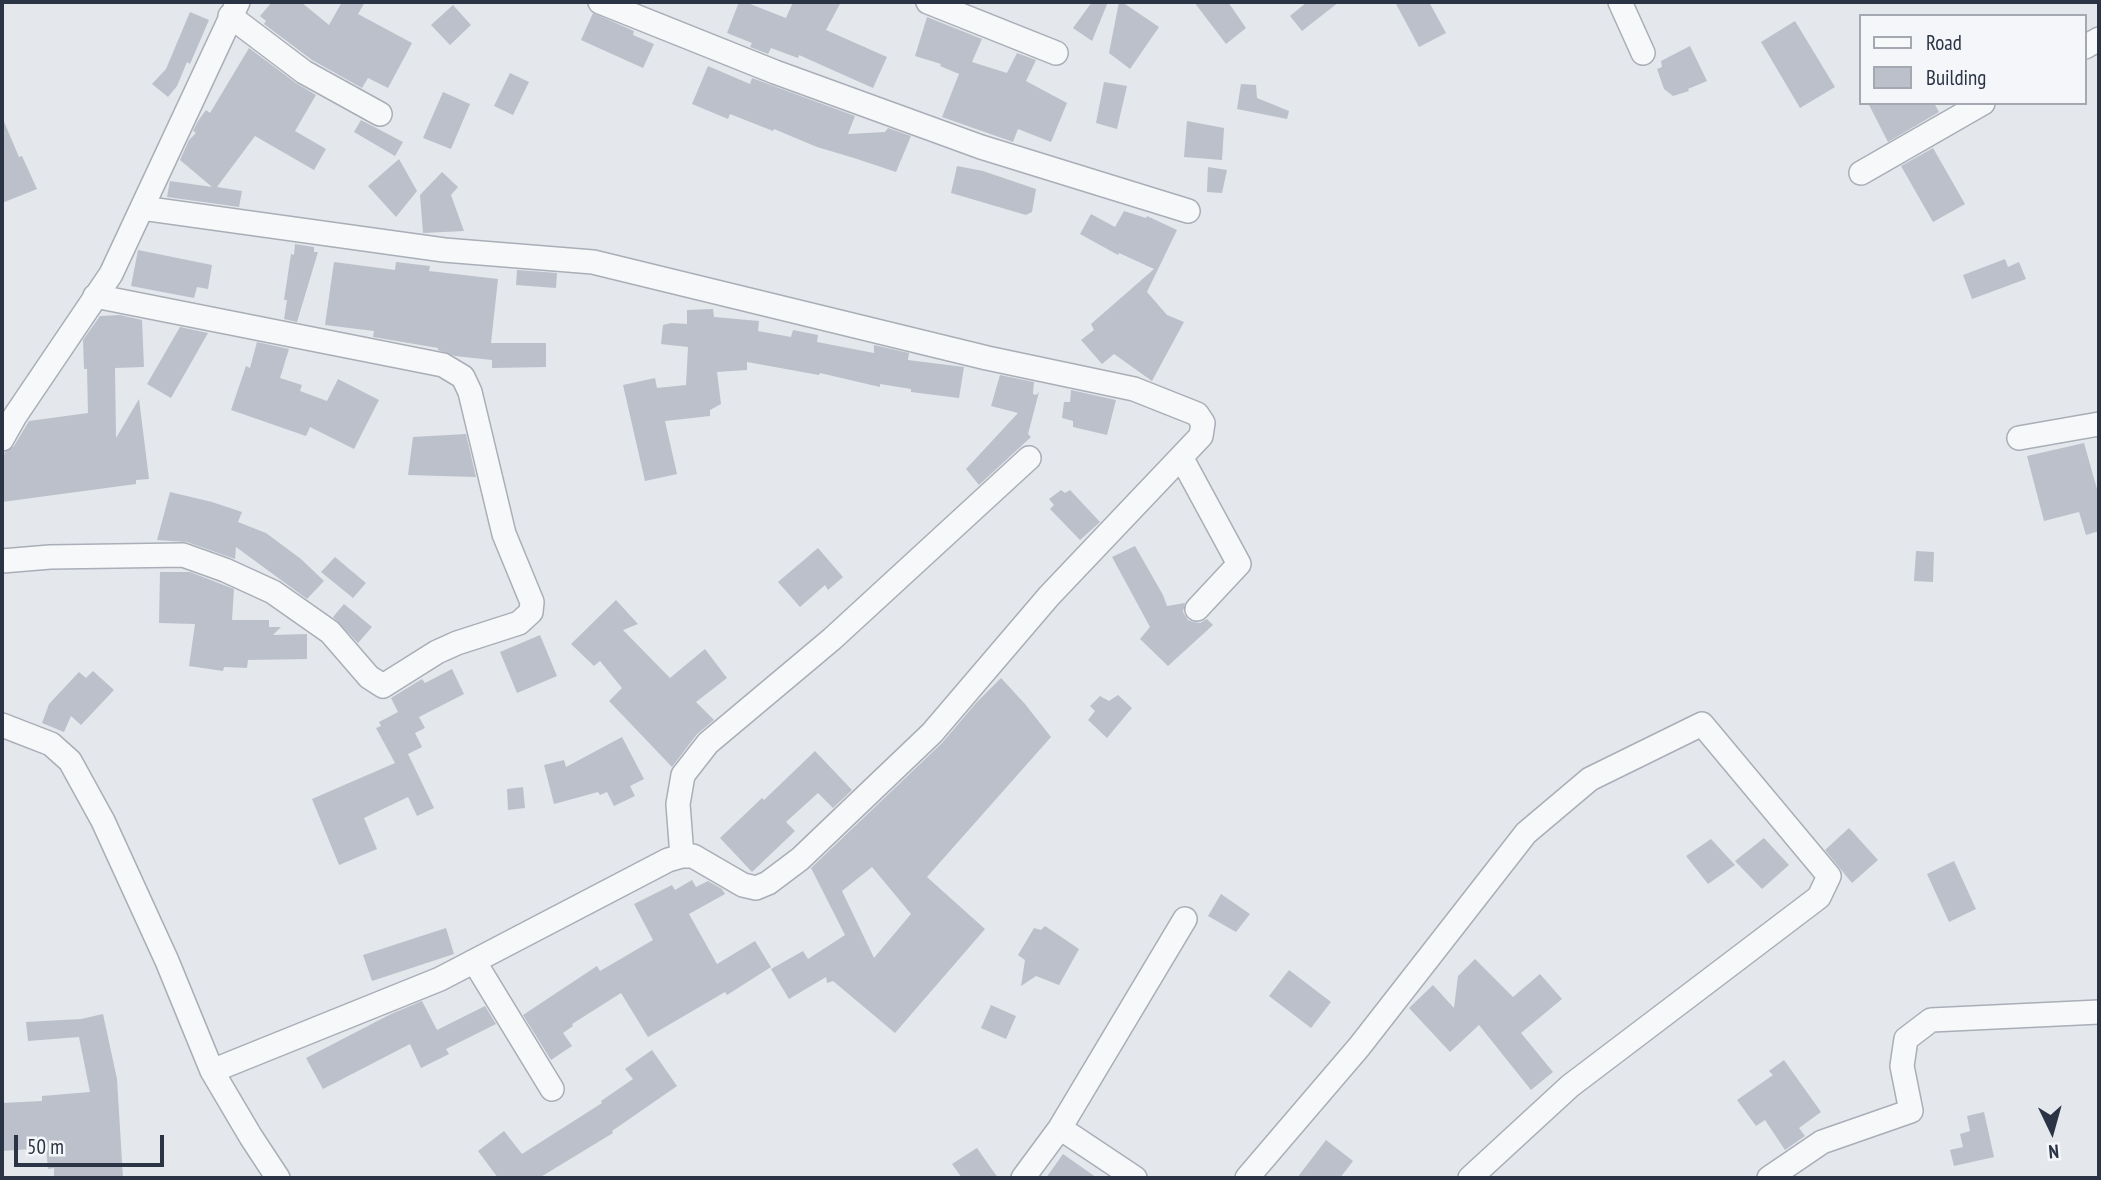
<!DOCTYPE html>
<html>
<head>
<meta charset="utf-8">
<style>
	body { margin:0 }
	#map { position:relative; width:2101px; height:1180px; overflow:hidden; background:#e4e7ec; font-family:"PT Sans Narrow",sans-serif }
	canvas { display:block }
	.frame { position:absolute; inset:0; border:4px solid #2b3445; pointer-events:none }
	.legend { position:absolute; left:1859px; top:14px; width:228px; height:91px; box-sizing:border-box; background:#f4f6f9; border:2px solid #a4a8b1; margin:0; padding:9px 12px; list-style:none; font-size:21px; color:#2b3445 }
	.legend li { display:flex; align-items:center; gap:14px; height:35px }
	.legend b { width:35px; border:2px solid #a4a8b1 }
	.north { position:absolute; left:2017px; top:1096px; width:70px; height:70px; -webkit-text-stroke:5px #f4f6f9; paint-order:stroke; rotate:175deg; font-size:19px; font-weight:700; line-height:28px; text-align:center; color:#2b3445 }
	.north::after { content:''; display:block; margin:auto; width:24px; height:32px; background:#2b3445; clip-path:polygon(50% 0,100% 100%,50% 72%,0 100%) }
	.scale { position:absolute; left:14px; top:1135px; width:150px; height:32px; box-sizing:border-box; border:4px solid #2b3445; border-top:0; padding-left:9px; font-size:21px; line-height:24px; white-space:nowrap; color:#2b3445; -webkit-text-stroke:5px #f4f6f9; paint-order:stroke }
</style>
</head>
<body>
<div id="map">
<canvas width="2101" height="1180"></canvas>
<div class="frame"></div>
<ul class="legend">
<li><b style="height:9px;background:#f7f8fa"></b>Road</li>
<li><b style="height:19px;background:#bbc0ca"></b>Building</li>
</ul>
<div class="north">N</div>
<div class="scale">50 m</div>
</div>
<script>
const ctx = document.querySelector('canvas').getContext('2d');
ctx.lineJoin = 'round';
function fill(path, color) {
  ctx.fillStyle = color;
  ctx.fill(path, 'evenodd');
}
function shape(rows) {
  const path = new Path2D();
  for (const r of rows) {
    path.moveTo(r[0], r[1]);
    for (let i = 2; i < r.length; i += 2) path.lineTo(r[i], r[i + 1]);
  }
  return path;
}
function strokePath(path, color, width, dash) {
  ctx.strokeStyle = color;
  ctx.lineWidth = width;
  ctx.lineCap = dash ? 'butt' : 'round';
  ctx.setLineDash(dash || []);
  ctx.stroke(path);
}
fill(shape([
	[272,2,301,2,329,25,342,2,365,2,358,14,412,43,388,88,368,78,362,88,312,60,264,24,266,21,260,16],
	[739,2,745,2,786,18,793,2,841,2,826,30,887,57,873,88,799,55,798,58,771,48,768,54,750,47,752,43,727,33],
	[1092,2,1108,2,1092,41,1073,28],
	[1119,2,1122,2,1159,27,1130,69,1109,53],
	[1194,2,1228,2,1246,28,1226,44],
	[1307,2,1339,2,1302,31,1290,16],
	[1395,2,1429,2,1446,33,1419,47],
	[453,5,471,25,450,45,431,25],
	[190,12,209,20,190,64,187,62,177,86,168,97,152,84,166,69],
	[593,13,634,31,633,35,654,44,643,68,581,40],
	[927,17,982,39,972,62,1007,73,1017,53,1036,60,1026,81,1067,103,1051,142,1018,129,1013,142,942,117,959,74,940,66,941,64,915,56],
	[1795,21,1835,87,1800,108,1761,42],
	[1690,46,1707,81,1688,89,1689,91,1673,96,1664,89,1657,69,1662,67,1661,61],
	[249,48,296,83,316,95,295,131,326,149,314,170,255,136,217,187,242,191,239,207,167,197,170,181,212,187,180,160,189,140,196,133,193,131,198,121,206,110,210,113],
	[708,66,750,84,752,78,855,116,848,134,885,132,888,128,911,136,896,172,854,158,817,147,774,129,773,131,730,114,728,119,692,104],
	[510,73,529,82,513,115,494,106],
	[1104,82,1127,86,1117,129,1096,123],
	[1241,84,1256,85,1257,98,1289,111,1287,119,1237,109],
	[443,92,470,104,451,149,423,138],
	[1868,103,1934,103,1939,112,1888,142],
	[2,117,19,157,22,156,37,189,2,203],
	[361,120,403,142,395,156,354,132],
	[1187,121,1224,128,1222,160,1184,157],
	[1933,148,1965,204,1933,222,1901,166],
	[399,159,417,191,396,217,368,186],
	[957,166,983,171,1036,189,1032,212,1026,215,951,193],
	[1208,167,1227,170,1222,193,1207,192],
	[442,172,458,187,451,195,464,231,423,233,420,195],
	[1124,211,1146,218,1147,216,1177,230,1147,292,1167,315,1184,322,1152,381,1114,354,1102,364,1081,340,1094,330,1091,324,1154,269,1119,253,1118,255,1080,234,1091,214,1115,227],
	[295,244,314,247,314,252,318,252,297,322,284,319,287,300,284,300,291,254,294,255],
	[138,250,212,265,208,289,197,287,194,298,131,286],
	[2005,259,2008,267,2019,262,2026,279,1972,299,1963,275],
	[334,262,395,270,396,262,430,266,429,271,498,279,491,343,546,343,546,367,492,368,492,360,455,356,438,350,438,348,373,337,374,331,325,325],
	[517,270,557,273,556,288,516,285],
	[713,309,714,317,759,321,758,331,791,337,793,330,818,335,817,342,874,353,874,345,909,353,908,360,964,367,959,398,911,392,911,389,880,384,880,387,820,373,819,375,747,362,747,370,717,372,721,404,710,410,710,416,665,421,677,474,645,481,623,385,655,378,657,388,686,385,688,347,661,344,663,325,671,323,687,324,687,310],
	[120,315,142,320,144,367,115,368,116,438,139,399,149,479,136,480,136,484,2,502,2,459,5,452,14,446,29,421,88,413,87,369,84,369,83,340,100,316],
	[180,327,208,333,171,398,147,384],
	[257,342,289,349,280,378,302,385,300,391,327,401,338,379,379,400,354,449,310,427,306,436,231,410,246,366,250,368],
	[1000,375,1034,382,1033,394,1036,395,1039,392,1028,434,1031,437,979,485,966,469,1018,413,991,406],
	[1071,390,1116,400,1107,435,1073,427,1073,421,1062,418,1064,402,1070,402],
	[466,434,476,477,408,475,413,437],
	[2084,443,2099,496,2099,531,2086,535,2079,512,2044,521,2027,456],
	[1061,490,1065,493,1070,490,1100,522,1080,540,1050,509,1054,505,1049,499],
	[170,492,212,502,242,512,238,522,266,533,301,559,324,581,307,599,236,547,235,559,187,542,157,540],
	[1135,546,1163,595,1167,606,1185,603,1183,612,1188,620,1193,622,1200,623,1207,619,1213,625,1168,666,1140,639,1150,627,1112,557],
	[818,548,843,577,828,590,825,585,800,607,778,582],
	[1916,551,1934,552,1933,582,1914,581],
	[335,557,366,583,353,598,321,572],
	[160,572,190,572,234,589,232,620,269,620,269,627,281,627,273,635,307,634,307,659,248,660,247,668,224,667,223,671,189,666,195,624,159,623],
	[616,600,638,624,623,630,670,678,705,649,727,678,696,702,714,720,697,734,672,767,609,701,622,688,600,661,594,666,571,644],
	[344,604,372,627,358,643,333,617],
	[540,635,557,676,517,693,500,652],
	[452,669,464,694,419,717,425,728,415,733,422,747,408,754,434,808,417,816,408,797,364,818,377,849,339,865,312,799,395,763,376,728,381,726,379,722,398,712,391,698,422,679,425,683],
	[93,671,114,690,81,725,71,716,64,732,42,723,49,704,79,672,86,678],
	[1001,678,1025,704,1051,737,927,877,985,929,895,1033,833,981,827,983,826,977,789,999,771,969,803,951,808,959,845,935,811,868,942,743,976,703],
	[872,867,911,914,874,958,842,891],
	[1118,695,1132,708,1107,738,1088,720,1095,711,1090,706,1100,696,1109,701],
	[622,737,644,779,630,786,635,796,614,806,607,792,600,795,598,792,554,804,544,765,564,760,566,767],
	[815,751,852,790,833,808,818,793,786,822,795,831,752,872,720,838,762,798,764,800],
	[523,787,525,808,508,810,507,789],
	[1849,828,1878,860,1852,883,1825,850],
	[1764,838,1789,865,1762,889,1735,861],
	[1711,839,1735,865,1708,884,1686,856],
	[1954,861,1976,909,1949,922,1927,874],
	[692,880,696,887,708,881,722,889,725,894,689,914,717,964,755,941,771,967,727,995,725,992,648,1037,621,993,572,1024,573,1026,563,1033,572,1046,551,1060,523,1015,597,966,600,971,653,940,634,904,672,885,675,890],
	[1221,894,1250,914,1236,932,1208,916],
	[1045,926,1079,949,1059,985,1036,976,1021,986,1025,960,1018,955,1034,928,1041,930],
	[446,928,454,954,372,981,363,955],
	[1475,959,1513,997,1540,974,1562,999,1521,1033,1553,1072,1531,1090,1479,1025,1450,1052,1409,1008,1433,985,1454,1008,1458,976],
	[1289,970,1331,1002,1311,1028,1269,996],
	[422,1001,437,1030,485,1006,496,1024,446,1049,449,1054,421,1068,410,1044,323,1089,306,1058,391,1014],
	[991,1005,1016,1016,1006,1039,981,1028],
	[103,1014,117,1079,123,1178,54,1178,54,1168,48,1169,46,1148,2,1151,2,1103,42,1101,42,1096,90,1092,79,1037,28,1041,26,1022,81,1019],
	[652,1050,677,1086,612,1131,613,1133,539,1178,498,1178,478,1151,504,1131,522,1154,602,1103,601,1101,633,1079,625,1069],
	[1784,1060,1821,1112,1799,1128,1805,1136,1785,1150,1765,1120,1756,1126,1737,1100,1773,1075,1769,1071],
	[1984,1112,1994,1157,1954,1166,1950,1150,1963,1147,1960,1134,1970,1131,1967,1116],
	[1326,1140,1353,1161,1340,1178,1297,1178],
	[977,1148,998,1178,962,1178,952,1164],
	[1063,1154,1097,1178,1046,1178]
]), '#bbc0ca');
const minor = shape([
	[600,2,775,72,981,147,1188,211],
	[928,2,1056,53],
	[1620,2,1643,53],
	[230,16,304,72,380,114],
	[2085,47,2099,39],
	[1861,173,1983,103],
	[142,208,444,250,593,262,987,358,1134,389,1197,414,1203,423,1201,436,1049,596,932,733,800,859,768,883,756,888,743,885,693,856,682,856,668,860,440,979,212,1071],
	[2019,438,2099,424],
	[2,439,15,416,111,274,238,2],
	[1181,457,1239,564,1197,609],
	[2,561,50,557,183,555,225,570,273,592,330,632,369,677,383,686,437,652,457,643,519,623,531,612,532,602,504,534,470,392,463,377,443,365,95,296],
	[2,725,51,744,70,761,103,821,167,961,212,1071,251,1137,278,1178],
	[682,856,678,804,683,775,708,743,832,639,1029,458],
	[474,961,552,1089],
	[1060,1128,1135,1178],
	[1023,1178,1060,1128,1185,919],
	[1247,1178,1359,1047,1526,833,1590,779,1702,724,1829,876,1819,897,1570,1086,1470,1178],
	[1769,1178,1822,1142,1911,1111,1902,1066,1906,1039,1931,1020,2099,1012]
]);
strokePath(minor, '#a9aeb7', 26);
strokePath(minor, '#f7f8fa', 23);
</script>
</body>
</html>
